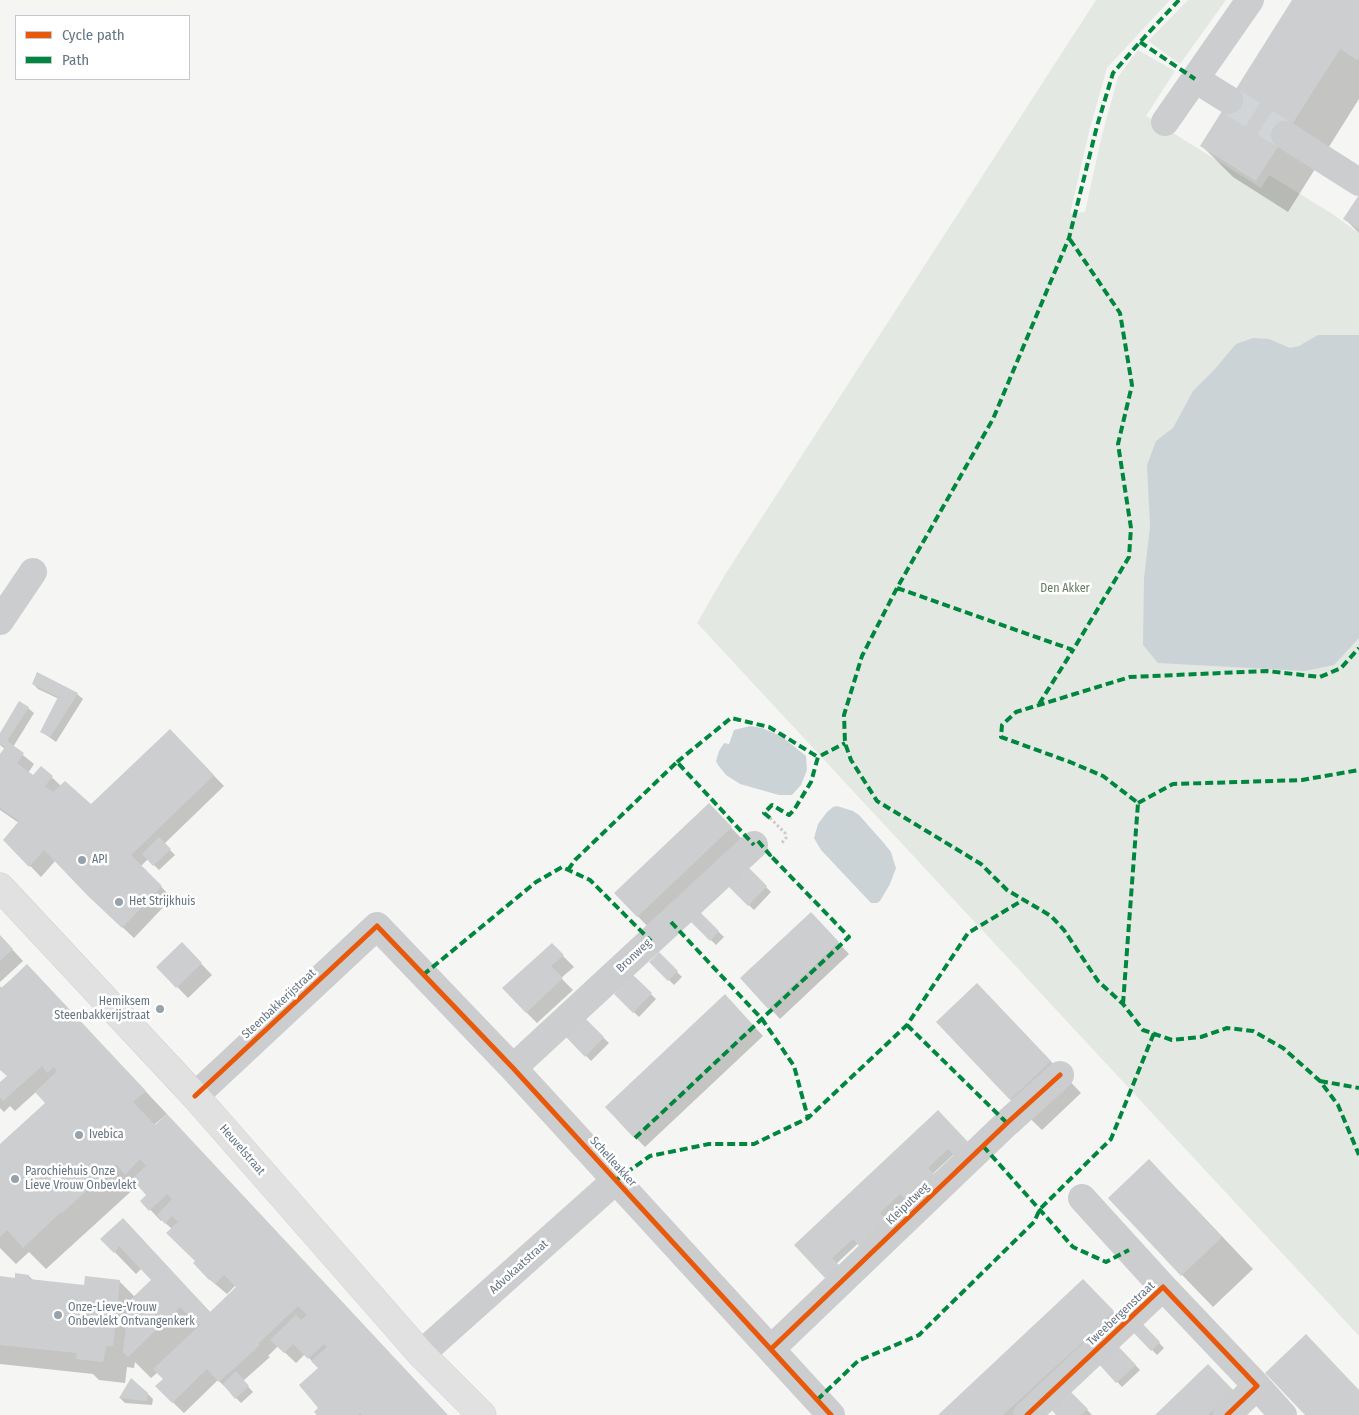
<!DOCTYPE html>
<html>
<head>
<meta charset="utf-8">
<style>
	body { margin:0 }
	#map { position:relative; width:1359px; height:1415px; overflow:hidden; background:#f5f5f4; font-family:"Fira Sans Condensed",sans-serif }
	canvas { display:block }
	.legend { position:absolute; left:15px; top:15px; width:175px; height:65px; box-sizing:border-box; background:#fff; border:1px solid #c2c8cd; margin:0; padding:6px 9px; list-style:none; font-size:15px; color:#667583 }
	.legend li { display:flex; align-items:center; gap:10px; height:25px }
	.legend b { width:25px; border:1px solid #c2c8cd }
</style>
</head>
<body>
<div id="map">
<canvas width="1359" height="1415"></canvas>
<ul class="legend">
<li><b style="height:6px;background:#e8590c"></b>Cycle path</li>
<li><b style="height:6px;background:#00873e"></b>Path</li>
</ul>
</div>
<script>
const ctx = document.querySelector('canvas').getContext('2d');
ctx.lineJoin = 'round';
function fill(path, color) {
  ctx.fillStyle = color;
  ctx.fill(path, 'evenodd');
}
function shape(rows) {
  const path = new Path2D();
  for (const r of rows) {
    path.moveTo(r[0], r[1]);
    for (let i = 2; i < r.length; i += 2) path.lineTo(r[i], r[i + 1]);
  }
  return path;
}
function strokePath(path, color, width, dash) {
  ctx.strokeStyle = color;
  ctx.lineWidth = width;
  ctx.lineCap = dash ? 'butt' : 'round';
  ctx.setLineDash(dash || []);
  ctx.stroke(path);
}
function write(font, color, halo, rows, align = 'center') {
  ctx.font = font + ' "Fira Sans Condensed",sans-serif';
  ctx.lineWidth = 5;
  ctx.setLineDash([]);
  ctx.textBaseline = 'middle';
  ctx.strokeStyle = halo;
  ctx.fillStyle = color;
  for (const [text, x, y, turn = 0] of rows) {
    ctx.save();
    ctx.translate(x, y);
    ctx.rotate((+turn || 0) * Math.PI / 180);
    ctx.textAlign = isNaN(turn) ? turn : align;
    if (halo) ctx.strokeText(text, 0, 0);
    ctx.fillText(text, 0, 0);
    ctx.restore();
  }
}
fill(shape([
	[1096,0,1170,0,1107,68,1090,128,1070,214,1085,212,1102,135,1118,77,1138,50,1175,71,1146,116,1261,188,1269,175,1331,213,1359,233,1359,1336,697,623,726,573],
	[1188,0,1226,0,1180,64,1148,41]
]), '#e4e8e2');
fill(shape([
	[1318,335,1359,335,1359,638,1334,665,1305,671,1158,663,1143,645,1144,578,1150,527,1147,465,1156,441,1173,428,1193,391,1214,370,1236,344,1253,338,1269,339,1290,348,1299,346],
	[750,726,762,728,781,736,806,756,807,770,801,785,792,795,779,795,740,784,726,775,718,765,716,761,719,751,724,743,729,744,734,730],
	[837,806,853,811,859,815,883,842,891,852,894,862,896,868,890,884,880,901,877,903,871,903,821,850,814,838,818,824,827,812,833,807]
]), '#ccd3d7');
fill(shape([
	[1293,0,1359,0,1359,99,1288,212,1233,177,1202,146],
	[1359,197,1359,233,1345,219],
	[33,684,77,694,83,699,56,742,42,732,59,699,38,689],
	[28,708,34,713,13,747,34,764,28,773,33,777,41,767,61,786,92,806,181,742,224,786,164,844,175,855,159,870,148,859,141,866,172,898,134,938,101,907,56,860,41,877,5,840,19,823,0,810,0,756,5,749,0,745,0,735],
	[719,815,742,839,648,927,616,893],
	[748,869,771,892,754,910,730,887],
	[700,914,724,937,716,945,692,921],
	[821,924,849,954,780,1019,742,978],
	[0,936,23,961,0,982],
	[182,944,212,975,188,998,158,967],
	[552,945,574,967,561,978,573,990,537,1023,526,1012],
	[659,954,682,977,674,985,651,962],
	[27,966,167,1114,154,1125,447,1415,319,1415,320,1408,319,1368,305,1354,296,1363,278,1346,268,1356,270,1357,243,1381,253,1392,241,1403,218,1380,184,1413,156,1386,165,1379,158,1372,151,1378,135,1362,134,1368,127,1367,125,1383,99,1380,93,1374,0,1364,0,1277,16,1279,29,1276,34,1281,86,1286,119,1281,135,1297,153,1280,142,1268,136,1274,102,1239,123,1219,211,1313,238,1287,236,1285,227,1294,209,1279,172,1229,162,1220,161,1221,142,1201,148,1195,138,1185,46,1269,29,1252,16,1264,0,1248,0,1146,46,1103,36,1092,15,1111,10,1106,4,1112,0,1108,0,1084,8,1076,0,1069,0,989],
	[632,976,656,999,639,1017,615,994],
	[977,984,1081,1093,1042,1130,1010,1099],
	[736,1007,763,1036,645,1147,634,1136],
	[585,1020,609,1043,591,1061,568,1037],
	[938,1112,954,1154,836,1264,836,1288,796,1245],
	[1180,1192,1253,1269,1213,1307,1109,1199],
	[1083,1281,1124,1323,1025,1415,939,1415],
	[1140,1323,1164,1348,1157,1355,1133,1330],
	[1116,1345,1140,1370,1122,1387,1099,1362],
	[1068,1390,1092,1415,1058,1415],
	[147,1393,153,1399,152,1405,125,1403,120,1398],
	[1244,1403,1231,1415,1156,1415]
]), '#0003');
fill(shape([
	[1292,0,1359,0,1359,58,1357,60,1340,49,1256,181,1200,146],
	[1359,195,1359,229,1343,219],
	[37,672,78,693,50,737,40,732,58,697,32,684],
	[19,701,29,707,7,741,24,753,17,763,33,775,41,766,53,776,45,786,53,792,65,781,91,804,170,729,214,775,131,855,162,886,122,928,88,896,44,850,29,867,3,840,19,821,0,808,0,754,5,747,0,744,0,733],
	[709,803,732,827,637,917,614,893],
	[159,837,171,849,153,866,142,854],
	[748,867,767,886,748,906,729,887],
	[700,912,719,931,710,941,690,921],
	[811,912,839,942,768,1009,740,978],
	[0,935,13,949,0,961],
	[182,942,202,963,176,988,156,967],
	[552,943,564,955,551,966,563,978,526,1013,502,988],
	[659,952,678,971,668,981,649,962],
	[27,964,146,1091,133,1102,155,1125,167,1114,448,1415,362,1415,360,1413,358,1415,317,1415,314,1412,318,1408,299,1385,318,1368,311,1361,327,1347,324,1344,308,1359,293,1344,284,1353,270,1340,296,1315,301,1320,307,1315,298,1306,258,1344,260,1345,219,1382,207,1369,172,1403,155,1386,163,1379,153,1369,200,1325,198,1323,197,1324,180,1307,128,1357,123,1352,129,1301,151,1280,119,1246,114,1253,100,1239,123,1218,210,1312,236,1287,224,1275,215,1284,210,1278,209,1280,193,1263,195,1261,166,1233,178,1222,172,1216,165,1224,157,1215,172,1199,167,1194,149,1211,140,1201,146,1195,132,1179,146,1166,140,1159,125,1175,116,1164,62,1213,61,1212,23,1248,7,1230,0,1237,0,1144,45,1103,35,1092,57,1071,54,1067,47,1073,42,1066,3,1101,0,1097,0,1082,7,1076,0,1070,0,986,2,988],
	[632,974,652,993,633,1013,614,994],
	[977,983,1051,1061,1010,1100,936,1022],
	[725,994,753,1025,633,1137,605,1107],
	[585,1018,604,1037,585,1057,566,1037],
	[938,1110,969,1143,955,1156,948,1149,928,1168,935,1175,907,1201,900,1194,880,1213,887,1220,859,1246,853,1239,832,1258,839,1265,825,1278,794,1245],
	[1149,1159,1222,1237,1181,1276,1108,1198],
	[15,1273,29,1275,29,1279,84,1285,85,1276,120,1280,113,1346,106,1346,103,1362,76,1359,77,1353,0,1345,0,1276,15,1278],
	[1083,1279,1114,1311,1101,1325,1003,1415,938,1415],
	[1140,1321,1160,1342,1151,1351,1131,1330],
	[1306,1334,1359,1390,1359,1415,1305,1415,1265,1373],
	[1116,1344,1136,1365,1116,1383,1097,1362],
	[1208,1364,1234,1391,1208,1415,1155,1415],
	[236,1371,249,1386,235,1399,223,1384],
	[131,1378,148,1393,147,1401,119,1398],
	[1068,1389,1088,1409,1081,1415,1056,1415,1049,1407]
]), '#cdcecf');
strokePath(shape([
	[1229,100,1285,135]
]), '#d1d5d8', 28, [28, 14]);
const major = shape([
	[0,887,195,1096,421,1354,482,1415]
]);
strokePath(major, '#d1d2d2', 29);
strokePath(shape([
	[770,818,785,833,786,838,781,844]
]), '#cacaca', 3, [2.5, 2.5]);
strokePath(shape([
	[1195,79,1229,100],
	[1165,122,1250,0],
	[1285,135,1359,182],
	[0,621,33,572],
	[513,1068,754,845],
	[195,1096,377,926,513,1068,831,1415],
	[1082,1198,1163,1287],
	[771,1349,1007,1123,1060,1075],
	[421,1354,616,1180],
	[1257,1386,1283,1415],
	[1027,1415,1163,1287,1257,1386,1227,1415]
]), '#cbcdce', 28);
strokePath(major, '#e0e1e0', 28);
strokePath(shape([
	[1179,0,1140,42,1113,73,1097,126,1069,238,993,419,897,588,862,656,844,715,845,743,851,760,877,801,981,864,1007,890,1051,916,1064,930,1098,981,1123,1004,1143,1030,1172,1040,1201,1037,1227,1028,1253,1031,1283,1048,1320,1081,1338,1105,1359,1155],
	[1140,42,1195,79],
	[897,588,1073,650,1129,557,1131,528,1118,444,1132,385,1120,313,1069,238],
	[1039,704,1073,650],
	[677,762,731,718,769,727,818,757],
	[1138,803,1173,784,1302,780,1359,770],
	[770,818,764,813,772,805,789,815,794,810,811,782,818,757,845,743],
	[758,841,770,855,773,852],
	[568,870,575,860,677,762,754,845],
	[671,922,762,1019,794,1066,808,1118],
	[423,975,536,882,562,867,590,880,651,941],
	[1123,1004,1138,803,1103,776,1070,762,1001,737,1002,725,1016,712,1130,677,1267,671,1320,677,1341,668,1359,648],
	[907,1025,1007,1123],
	[1320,1081,1359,1088],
	[635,1138,849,937,770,855],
	[983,1146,1073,1247,1106,1262,1129,1250],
	[616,1180,650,1156,709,1144,754,1144,808,1118,907,1025,968,933,1023,900],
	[817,1400,858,1361,919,1335,1034,1222,1040,1209,1111,1139,1154,1033]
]), '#00873e', 4, [8, 4]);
strokePath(shape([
	[195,1096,377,926,513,1068,831,1415],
	[771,1349,1007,1123,1060,1075],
	[1027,1415,1163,1287,1257,1386,1227,1415]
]), '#e8590c', 5);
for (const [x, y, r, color] of [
	[82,860,5,"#98a2ab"],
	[119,902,5,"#98a2ab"],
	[160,1009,5,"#98a2ab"],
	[79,1135,5,"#98a2ab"],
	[15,1179,5,"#98a2ab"],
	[58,1315,5,"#98a2ab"]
]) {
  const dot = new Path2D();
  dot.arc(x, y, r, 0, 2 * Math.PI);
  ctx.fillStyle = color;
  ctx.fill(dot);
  strokePath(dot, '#fff', 2);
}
write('12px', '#687b64', '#fff', [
	["Den Akker",1065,589]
]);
write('12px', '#667583', '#fff', [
	["API",92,860],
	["Het Strijkhuis",129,902],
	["Hemiksem",150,1002,"right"],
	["Steenbakkerijstraat",150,1016,"right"],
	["Ivebica",89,1135],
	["Parochiehuis Onze",25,1172],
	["Lieve Vrouw Onbevlekt",25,1186],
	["Onze-Lieve-Vrouw",68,1308],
	["Onbevlekt Ontvangenkerk",68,1322]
], 'left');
write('12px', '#667583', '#fff', [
	["Bronweg",634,956,-43],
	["Steenbakkerijstraat",279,1004,-43],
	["Heuvelstraat",242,1150,49],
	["Schelleakker",613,1162,48],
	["Kleiputweg",908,1204,-44],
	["Advokaatstraat",519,1267,-42],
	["Tweebergenstraat",1121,1314,-43]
]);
</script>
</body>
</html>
